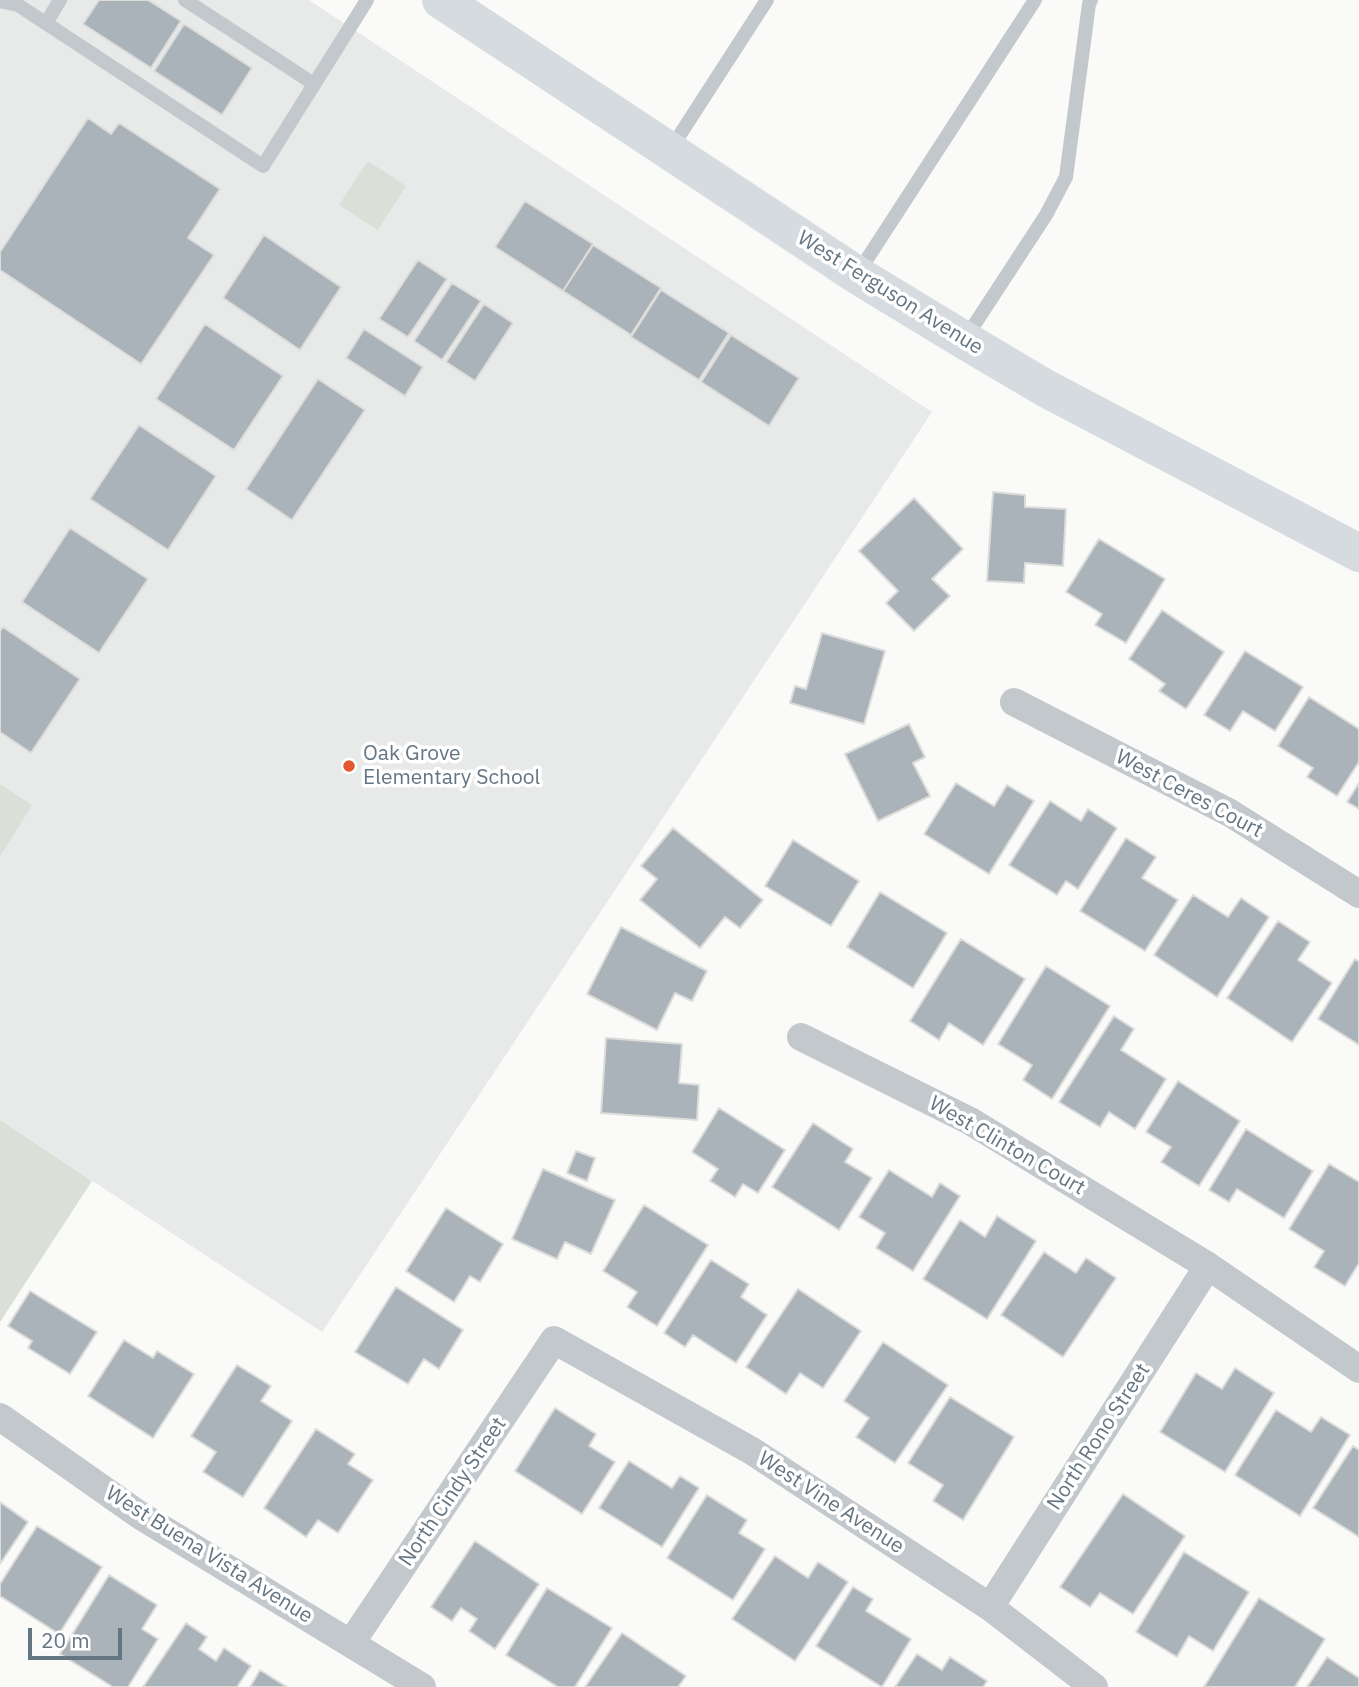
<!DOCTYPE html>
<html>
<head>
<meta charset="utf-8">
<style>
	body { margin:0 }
	#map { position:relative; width:1359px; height:1687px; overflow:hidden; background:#fafaf8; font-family:"IBM Plex Sans",sans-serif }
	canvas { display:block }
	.scale { position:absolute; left:28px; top:1628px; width:94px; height:32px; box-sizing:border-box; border:4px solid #657683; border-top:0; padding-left:9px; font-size:21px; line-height:24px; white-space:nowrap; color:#657683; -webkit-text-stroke:5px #fff; paint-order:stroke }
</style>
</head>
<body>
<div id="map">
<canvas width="1359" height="1687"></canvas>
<div class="scale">20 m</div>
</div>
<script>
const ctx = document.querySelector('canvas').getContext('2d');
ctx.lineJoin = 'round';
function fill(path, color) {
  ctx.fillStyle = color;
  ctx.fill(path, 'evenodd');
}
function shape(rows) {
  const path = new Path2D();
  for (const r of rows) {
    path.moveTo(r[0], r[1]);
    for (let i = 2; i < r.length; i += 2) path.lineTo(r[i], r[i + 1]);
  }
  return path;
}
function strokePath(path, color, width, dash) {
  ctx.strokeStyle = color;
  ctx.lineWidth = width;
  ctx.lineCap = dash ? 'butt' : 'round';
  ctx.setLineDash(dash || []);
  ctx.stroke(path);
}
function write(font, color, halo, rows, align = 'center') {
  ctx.font = font + ' "IBM Plex Sans",sans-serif';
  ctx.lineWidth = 7;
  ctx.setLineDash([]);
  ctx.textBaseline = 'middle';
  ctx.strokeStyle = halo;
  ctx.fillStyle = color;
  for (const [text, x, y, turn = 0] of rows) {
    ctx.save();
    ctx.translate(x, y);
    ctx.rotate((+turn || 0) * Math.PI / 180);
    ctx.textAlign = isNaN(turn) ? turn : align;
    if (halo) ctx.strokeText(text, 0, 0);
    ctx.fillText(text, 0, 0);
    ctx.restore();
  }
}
fill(shape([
	[0,0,309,0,932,412,322,1332,0,1120]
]), '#e8e9e9');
fill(shape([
	[368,161,406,186,378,230,339,205],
	[0,784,32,805,0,856],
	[0,1120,92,1181,0,1322]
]), '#dadfd7');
const building = shape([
	[99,0,148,0,181,21,151,68,83,24,99,0],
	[184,24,252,68,222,115,154,71,184,24],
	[88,118,111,134,119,123,220,189,188,238,214,255,141,364,0,270,0,252,88,118],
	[525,201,593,244,563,291,495,247,525,201],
	[264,235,341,287,300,350,223,298,264,235],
	[593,245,661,288,631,335,563,291,593,245],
	[418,260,447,279,408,337,379,319,418,260],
	[452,283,481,301,442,360,414,341,452,283],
	[661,290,729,333,699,380,631,337,661,290],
	[484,304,513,323,475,381,446,362,484,304],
	[205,324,283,376,234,450,156,399,205,324],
	[364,329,423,367,405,396,346,358,364,329],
	[731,335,799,378,769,426,701,382,731,335],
	[318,379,365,410,292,520,246,489,318,379],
	[139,425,216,476,168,550,90,499,139,425],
	[993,492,1025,495,1025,507,1066,509,1063,566,1025,563,1024,583,987,581,993,492],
	[914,498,963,549,932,579,950,596,914,631,886,603,898,591,859,551,914,498],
	[70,528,148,579,99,653,22,602,70,528],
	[1099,539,1165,579,1126,643,1095,625,1102,614,1066,592,1099,539],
	[1162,610,1224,652,1186,709,1159,691,1165,684,1129,659,1162,610],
	[3,627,80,679,31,753,0,732,0,631,3,627],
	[822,633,885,651,864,724,790,703,795,686,806,689,822,633],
	[1245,651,1303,687,1275,731,1243,711,1230,731,1204,715,1245,651],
	[1309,697,1359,729,1359,762,1337,796,1307,777,1313,768,1278,746,1309,697],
	[909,724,925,757,913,763,930,796,878,821,845,754,909,724],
	[956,783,994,806,1007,785,1034,801,989,874,924,834,956,783],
	[1359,783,1359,809,1347,802,1359,783],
	[1050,801,1081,821,1088,809,1117,828,1078,889,1066,881,1057,895,1009,865,1050,801],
	[673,828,763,900,740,928,725,917,700,948,640,900,657,879,641,866,673,828],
	[1126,838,1156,857,1142,878,1178,900,1145,951,1080,911,1126,838],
	[793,840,859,881,831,926,765,886,793,840],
	[880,892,947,933,913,988,847,947,880,892],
	[1193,895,1228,917,1241,898,1269,917,1217,997,1154,955,1193,895],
	[1278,921,1310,942,1298,960,1332,983,1292,1042,1227,998,1278,921],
	[621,927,707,971,692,1001,675,993,657,1030,587,994,621,927],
	[961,939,1025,979,983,1045,949,1023,939,1040,910,1021,961,939],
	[1355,959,1359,962,1359,1045,1318,1019,1355,959],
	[1046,966,1110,1006,1052,1099,1023,1080,1032,1065,998,1044,1046,966],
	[1114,1016,1134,1029,1121,1050,1166,1079,1135,1129,1109,1112,1100,1127,1059,1102,1114,1016],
	[606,1038,682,1044,679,1083,699,1085,697,1120,601,1113,606,1038],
	[1178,1081,1240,1121,1199,1186,1161,1162,1171,1147,1146,1132,1178,1081],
	[719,1108,785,1150,758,1193,743,1184,735,1197,710,1181,718,1169,692,1152,719,1108],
	[813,1123,853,1149,845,1162,872,1178,839,1230,772,1187,813,1123],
	[1246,1129,1313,1171,1284,1218,1237,1189,1229,1202,1209,1190,1246,1129],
	[576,1151,595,1158,587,1181,567,1173,576,1151],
	[1329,1164,1359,1182,1359,1263,1345,1286,1314,1267,1324,1251,1289,1229,1329,1164],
	[543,1169,615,1200,591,1254,565,1242,557,1259,512,1239,543,1169],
	[889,1170,932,1197,940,1183,960,1196,913,1271,876,1248,885,1233,859,1217,889,1170],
	[644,1205,708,1245,657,1326,627,1307,637,1292,603,1271,644,1205],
	[446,1208,503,1244,480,1282,470,1276,454,1302,406,1271,446,1208],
	[997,1216,1036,1241,987,1319,923,1279,960,1220,985,1237,997,1216],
	[1044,1252,1076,1273,1086,1258,1116,1278,1063,1357,1001,1315,1044,1252],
	[711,1260,749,1284,741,1297,767,1315,736,1363,693,1335,685,1347,664,1333,711,1260],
	[396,1287,463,1330,439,1369,424,1359,408,1384,355,1352,396,1287],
	[798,1289,861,1331,823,1388,800,1373,786,1394,746,1367,798,1289],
	[30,1291,97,1332,70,1374,28,1348,32,1341,8,1326,30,1291],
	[124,1340,153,1358,157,1351,194,1374,153,1438,88,1396,124,1340],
	[883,1342,948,1385,895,1463,856,1437,869,1418,844,1401,883,1342],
	[237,1365,271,1386,261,1401,292,1421,243,1497,203,1472,216,1452,191,1436,237,1365],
	[1235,1368,1274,1393,1225,1472,1160,1432,1196,1373,1222,1389,1235,1368],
	[950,1397,1014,1437,963,1520,933,1501,943,1485,908,1463,950,1397],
	[555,1408,596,1434,589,1446,615,1462,582,1514,515,1471,555,1408],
	[1276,1410,1311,1432,1321,1417,1350,1435,1300,1516,1235,1475,1276,1410],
	[316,1429,355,1454,348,1464,373,1480,338,1533,318,1520,306,1537,264,1508,316,1429],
	[1353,1446,1359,1450,1359,1537,1313,1508,1353,1446],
	[629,1461,672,1488,680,1476,699,1488,662,1547,599,1508,629,1461],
	[1123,1494,1185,1536,1133,1614,1100,1593,1090,1607,1060,1587,1123,1494],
	[707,1495,747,1520,739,1533,765,1549,733,1600,667,1558,707,1495],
	[0,1502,28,1522,0,1564,0,1502],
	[37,1526,102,1567,59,1634,0,1596,0,1584,37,1526],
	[475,1541,539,1584,495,1649,469,1631,477,1619,461,1608,452,1621,431,1607,475,1541],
	[1184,1552,1249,1592,1213,1651,1189,1636,1177,1657,1136,1632,1184,1552],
	[775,1556,808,1578,818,1562,848,1582,795,1661,732,1619,775,1556],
	[109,1575,157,1605,142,1629,158,1639,128,1687,113,1687,60,1654,109,1575],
	[853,1587,873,1599,866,1611,911,1639,882,1687,816,1646,853,1587],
	[547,1588,612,1628,575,1687,558,1687,506,1655,547,1588],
	[1259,1598,1325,1639,1295,1687,1204,1687,1259,1598],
	[186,1623,207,1637,199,1649,216,1661,224,1648,251,1666,237,1687,143,1687,186,1623],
	[622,1633,686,1676,678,1687,585,1687,622,1633],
	[917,1654,942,1670,950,1657,987,1681,983,1687,895,1687,917,1654],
	[1327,1657,1359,1678,1359,1687,1307,1687,1327,1657],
	[260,1670,287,1687,250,1687,260,1670]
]);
fill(building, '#aab3b9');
strokePath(building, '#dcdcda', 2);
strokePath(shape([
	[185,0,314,84],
	[0,1,18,5,263,166,367,0],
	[46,23,60,0],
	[670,150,767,0],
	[858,273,1035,0],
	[965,339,1046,215,1066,177,1089,4,1091,0]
]), '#c3c8cc', 14);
strokePath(shape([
	[1014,702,1230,813,1359,894],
	[801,1037,970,1121,1208,1266,1359,1369],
	[0,1417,141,1516,422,1687],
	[990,1607,1208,1266],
	[351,1643,554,1340,752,1451,990,1607,1094,1687]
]), '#c3c8cc', 28);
strokePath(shape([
	[441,0,771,218,857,275,964,340,1045,388,1359,553]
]), '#d6dbdf', 38);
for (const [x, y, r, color] of [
	[349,766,7,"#e4572e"]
]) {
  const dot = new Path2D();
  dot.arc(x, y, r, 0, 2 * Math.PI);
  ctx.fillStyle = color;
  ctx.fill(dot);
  strokePath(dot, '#fff', 2.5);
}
write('21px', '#657683', '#fff', [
	["West Ferguson Avenue",890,293,32],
	["West Ceres Court",1189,794,28],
	["West Clinton Court",1007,1146,30],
	["North Rono Street",1099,1437,-57],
	["North Cindy Street",453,1492,-56],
	["West Vine Avenue",831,1503,33],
	["West Buena Vista Avenue",209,1555,32]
]);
write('21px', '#657683', '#fff', [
	["Oak Grove",363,754],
	["Elementary School",363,778]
], 'left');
</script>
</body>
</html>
